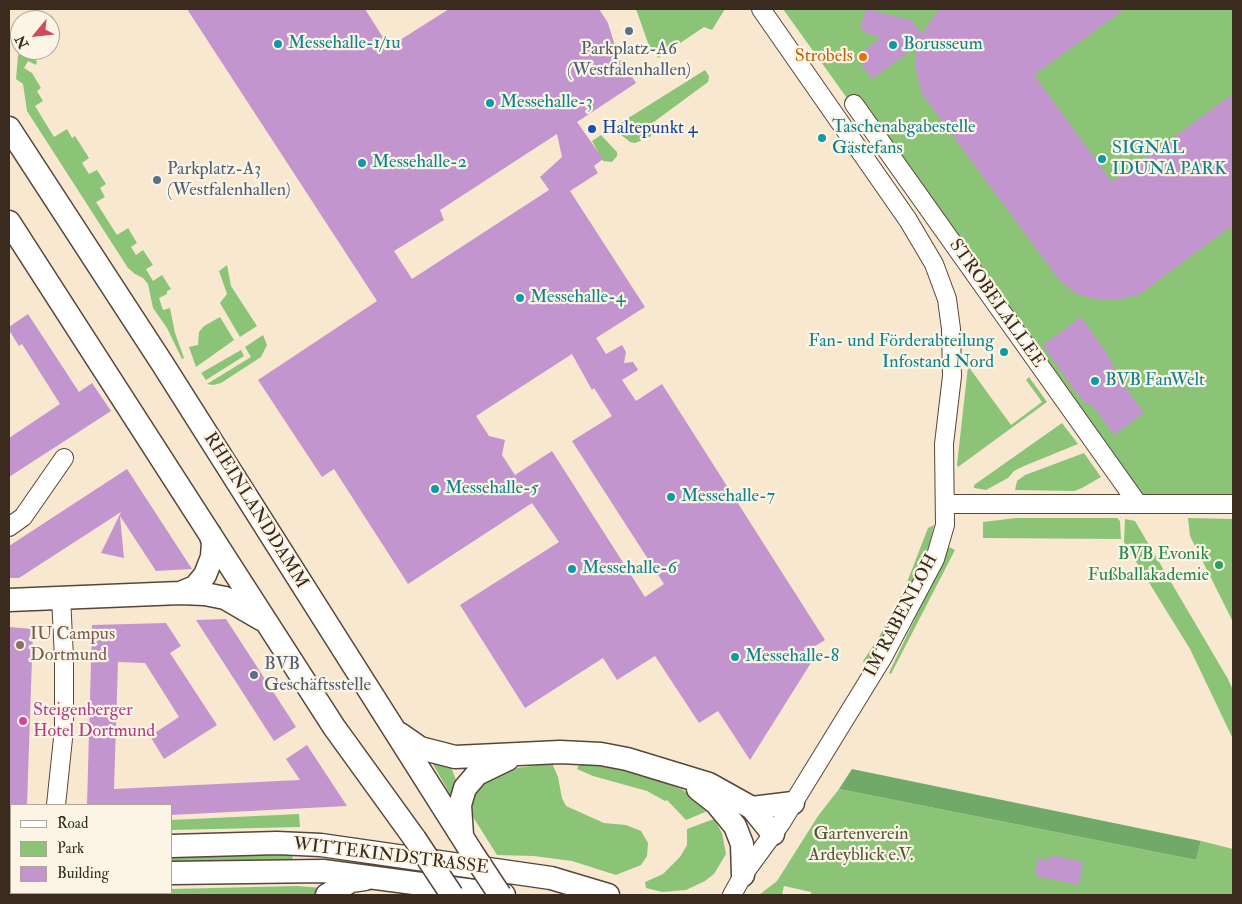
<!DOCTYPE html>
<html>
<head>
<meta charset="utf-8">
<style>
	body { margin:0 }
	#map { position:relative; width:1242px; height:904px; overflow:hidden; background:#f8e8d0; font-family:"IM FELL Double Pica",serif }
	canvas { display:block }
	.frame { position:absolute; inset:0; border:10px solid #3b2a1e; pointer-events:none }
	.legend { position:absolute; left:10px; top:804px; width:162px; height:90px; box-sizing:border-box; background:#fcf5e5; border:1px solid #afa495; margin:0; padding:6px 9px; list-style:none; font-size:15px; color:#3b2a1e }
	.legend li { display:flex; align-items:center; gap:10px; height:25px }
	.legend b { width:25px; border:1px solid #afa495 }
	.north { position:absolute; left:10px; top:10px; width:50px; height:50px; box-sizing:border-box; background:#fcf5e5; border:1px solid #afa495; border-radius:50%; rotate:242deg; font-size:14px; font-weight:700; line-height:20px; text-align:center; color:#3b2a1e }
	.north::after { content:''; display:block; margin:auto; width:18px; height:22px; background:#d1495b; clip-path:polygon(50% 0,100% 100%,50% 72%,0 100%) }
</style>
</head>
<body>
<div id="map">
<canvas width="1242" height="904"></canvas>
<div class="frame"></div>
<ul class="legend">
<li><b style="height:6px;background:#fff"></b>Road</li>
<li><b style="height:14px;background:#8cc477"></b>Park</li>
<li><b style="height:14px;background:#c395ce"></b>Building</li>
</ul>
<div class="north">N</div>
</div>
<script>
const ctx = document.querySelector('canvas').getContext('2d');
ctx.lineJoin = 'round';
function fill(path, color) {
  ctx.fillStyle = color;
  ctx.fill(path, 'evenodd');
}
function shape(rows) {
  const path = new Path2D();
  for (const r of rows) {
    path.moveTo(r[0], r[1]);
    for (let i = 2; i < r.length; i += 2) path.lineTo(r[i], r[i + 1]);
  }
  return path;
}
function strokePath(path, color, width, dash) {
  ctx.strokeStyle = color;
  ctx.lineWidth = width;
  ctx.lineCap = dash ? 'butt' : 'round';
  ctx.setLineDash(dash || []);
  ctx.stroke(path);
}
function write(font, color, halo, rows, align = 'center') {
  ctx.font = font + ' "IM FELL Double Pica",serif';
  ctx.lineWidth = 4.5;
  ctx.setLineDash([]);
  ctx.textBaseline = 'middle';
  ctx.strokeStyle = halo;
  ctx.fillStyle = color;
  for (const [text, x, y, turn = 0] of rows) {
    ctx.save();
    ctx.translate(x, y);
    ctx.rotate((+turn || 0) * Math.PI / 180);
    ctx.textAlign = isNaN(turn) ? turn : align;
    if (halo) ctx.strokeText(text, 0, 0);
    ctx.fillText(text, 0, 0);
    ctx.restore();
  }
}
fill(shape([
	[636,9,725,9,712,30,704,27,658,58,648,43],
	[783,9,1233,9,1233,502,1135,499],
	[21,50,34,50,30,57,37,61,36,65,28,61,24,68,32,73,41,88,37,91,43,101,35,106,54,137,67,129,72,138,75,136,89,158,82,163,89,174,97,170,106,184,100,188,105,197,96,202,117,235,128,228,137,243,131,247,136,255,143,250,153,265,146,269,153,281,162,275,171,289,167,291,167,294,159,298,163,310,170,308,175,333,184,358,182,359,167,328,153,308,148,284,143,278,135,274,128,268,27,111,23,84,16,79,18,56],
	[705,70,709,76,708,82,647,127,652,134,650,137,635,143,630,142,616,131,614,127],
	[601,135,617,152,617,156,612,162,603,161,592,141],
	[227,265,231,286,257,326,240,337,220,303,227,294,219,271],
	[220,317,234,340,196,367,189,347,198,345,199,332,204,326],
	[263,335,267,345,261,357,221,383,213,385,207,384,251,357,245,347],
	[241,350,244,356,206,380,201,373],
	[968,366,1011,425,1042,402,1026,380,1029,377,1047,402,958,467,957,465],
	[1062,423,1078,444,1024,466,1014,471,1008,478,986,490,974,488,974,485],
	[1084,453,1101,477,1082,488,1074,491,1015,490,1017,481,1025,475],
	[1016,518,1117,518,1120,521,1121,539,983,538,983,522],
	[1188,518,1233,519,1233,622,1190,536],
	[1125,519,1135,521,1228,679,1233,690,1233,739,1190,649,1124,542],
	[934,525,929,545,908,592,871,658,864,663,863,661,879,637,904,590,928,528],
	[949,547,955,550,891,674,889,673],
	[430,759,449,762,459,788,452,798],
	[552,763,558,777,562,798,566,806,604,823,626,825,641,831,648,843,647,856,641,865,616,875,572,861,534,856,497,855,473,817,472,804,476,793,486,782,498,775,517,768],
	[580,763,630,771,667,783,683,790,710,810,686,820,667,800,665,801,647,791,593,776,577,769],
	[839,789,1196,860,1201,841,1233,849,1233,895,811,895,811,892,784,886,782,895,759,895,777,881,818,816],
	[299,814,300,827,171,830,171,820],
	[714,819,722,833,726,854,714,874,705,881,686,890,662,892,646,888,645,882,663,874,680,857,687,845,687,829],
	[171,853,293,853,292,862,171,866],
	[297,886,323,888,317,895,101,894,171,893,171,889]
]), '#8cc477');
fill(shape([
	[852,769,1201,841,1196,860,839,789]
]), '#71aa68');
fill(shape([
	[187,9,365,9,389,47,449,9,599,9,608,23,618,56,636,83,577,122,603,159,594,166,598,173,570,191,645,307,596,338,606,354,622,345,626,352,624,363,633,362,638,370,622,380,636,401,662,384,825,640,809,650,814,658,750,760,718,711,699,723,655,656,617,680,603,658,525,708,460,605,559,542,532,503,408,584,334,469,322,477,258,380,377,301],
	[557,134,562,157,540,177,549,190,412,279,394,251,444,220,440,210],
	[572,354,592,390,594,388,612,416,572,441,664,584,645,597,552,451,515,475,502,455,505,440,489,436,476,416],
	[866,9,911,20,922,34,935,14,941,9,1125,9,1034,75,1112,182,1233,94,1233,225,1140,294,1117,300,1099,300,1077,294,1060,281,922,94,916,70,916,47,872,79,856,56,881,38,864,32,860,27],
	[28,314,79,392,92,383,111,411,9,477,9,438,60,404,22,344,19,346,9,330,9,327],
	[1081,317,1108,355,1117,376,1144,413,1114,435,1092,405,1086,404,1072,387,1043,345],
	[127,469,192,569,156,571,120,516,124,558,101,553,121,512,19,578,9,578,9,546],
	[226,619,296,727,274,741,196,620],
	[166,623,181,646,170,653,217,725,164,759,150,736,179,717,145,663,118,662,114,789,300,780,286,759,307,745,347,806,171,815,171,805,87,805,92,625],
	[9,627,33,629,27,805,9,805],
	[1051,855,1083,862,1079,885,1035,876,1038,858,1050,860]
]), '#c395ce');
const minor = shape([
	[854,104,1138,504],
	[945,504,1233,504],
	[9,527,23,517,64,458],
	[56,805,64,729,64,658,61,597],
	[732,895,743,875,781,823,883,657,935,559,945,525,944,444,952,376,951,329,947,299,934,264,908,220,761,9]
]);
const major = shape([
	[9,128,162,363,471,851],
	[9,222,334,727,415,839],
	[180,593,195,587,205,575,212,557,213,542,210,534],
	[9,600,180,593,205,594,225,598,261,619],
	[400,734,420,748,455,757,560,752,601,754,627,759,709,784,752,808,773,834],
	[698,789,716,803,735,826,742,844,743,875],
	[752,808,793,803],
	[462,835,460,805,465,788,477,774,508,759],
	[9,836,11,837],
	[171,846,277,843,321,845,551,878,608,895],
	[9,866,11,866],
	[171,873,323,871,504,895],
	[79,893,85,895],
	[327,895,351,881,365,879]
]);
strokePath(minor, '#574639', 20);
strokePath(major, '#574639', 25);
strokePath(minor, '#fff', 18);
strokePath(major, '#fff', 22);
const majorBridge = shape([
	[415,839,452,895],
	[471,851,500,895]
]);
strokePath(majorBridge, '#574639', 25, []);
strokePath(majorBridge, '#fff', 22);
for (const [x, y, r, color] of [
	[629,31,5,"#5c6f8a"],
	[278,44,5,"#0f9aa8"],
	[893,45,5,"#0f9aa8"],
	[863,57,5,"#e8710a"],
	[490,103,5,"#0f9aa8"],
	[592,129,5,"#1a4fb4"],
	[822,138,5,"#0f9aa8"],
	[1102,159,5,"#0f9aa8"],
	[362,163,5,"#0f9aa8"],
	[157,180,5,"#5c6f8a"],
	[520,298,5,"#0f9aa8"],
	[1004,352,5,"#0f9aa8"],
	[1095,381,5,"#0f9aa8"],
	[435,489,5,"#0f9aa8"],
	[671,497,5,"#0f9aa8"],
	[1219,565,5,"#2e9e5b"],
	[572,569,5,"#0f9aa8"],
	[20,645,5,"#8d6e63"],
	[735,657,5,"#0f9aa8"],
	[254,675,5,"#5c6f8a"],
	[23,721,5,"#d1479c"]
]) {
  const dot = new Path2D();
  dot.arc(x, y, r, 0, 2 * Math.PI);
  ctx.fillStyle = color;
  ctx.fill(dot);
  strokePath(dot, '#fcf5e5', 2);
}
write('18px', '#0d838f', '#fcf5e5', [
	["Messehalle-1/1u",288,44],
	["Borusseum",903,45],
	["Messehalle-3",500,103],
	["Taschenabgabestelle",832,128],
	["Gästefans",832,149],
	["SIGNAL",1112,149],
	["IDUNA PARK",1112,170],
	["Messehalle-2",372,163],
	["Messehalle-4",530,298],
	["Fan- und Förderabteilung",994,342,"right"],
	["Infostand Nord",994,363,"right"],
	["BVB FanWelt",1105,381],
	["Messehalle-5",445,489],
	["Messehalle-7",681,497],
	["Messehalle-6",582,569],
	["Messehalle-8",745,657]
], 'left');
write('18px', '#4e5e75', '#fcf5e5', [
	["Parkplatz-A6",629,50,"center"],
	["(Westfalenhallen)",629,71,"center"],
	["Parkplatz-A3",167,170],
	["(Westfalenhallen)",167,191],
	["BVB",264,665],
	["Geschäftsstelle",264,686]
], 'left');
write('18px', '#c56008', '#fcf5e5', [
	["Strobels",853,57]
], 'right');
write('18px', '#164399', '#fcf5e5', [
	["Haltepunkt 4",602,129]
], 'left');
write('18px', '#3b2a1e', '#fcf5e5', [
	["STROBELALLEE",996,304,55],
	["RHEINLANDDAMM",255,511,58],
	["IM RABENLOH",902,616,-62],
	["WITTEKINDSTRASSE",391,857,7]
]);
write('18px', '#27864d', '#fcf5e5', [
	["BVB Evonik",1209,555],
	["Fußballakademie",1209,576]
], 'right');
write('18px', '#785e54', '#fcf5e5', [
	["IU Campus",30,635],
	["Dortmund",30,656]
], 'left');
write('18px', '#b23c85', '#fcf5e5', [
	["Steigenberger",33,711],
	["Hotel Dortmund",33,732]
], 'left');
write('18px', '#535839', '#fcf5e5', [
	["Gartenverein",861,835],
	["Ardeyblick e.V.",861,856]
]);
</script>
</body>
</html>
